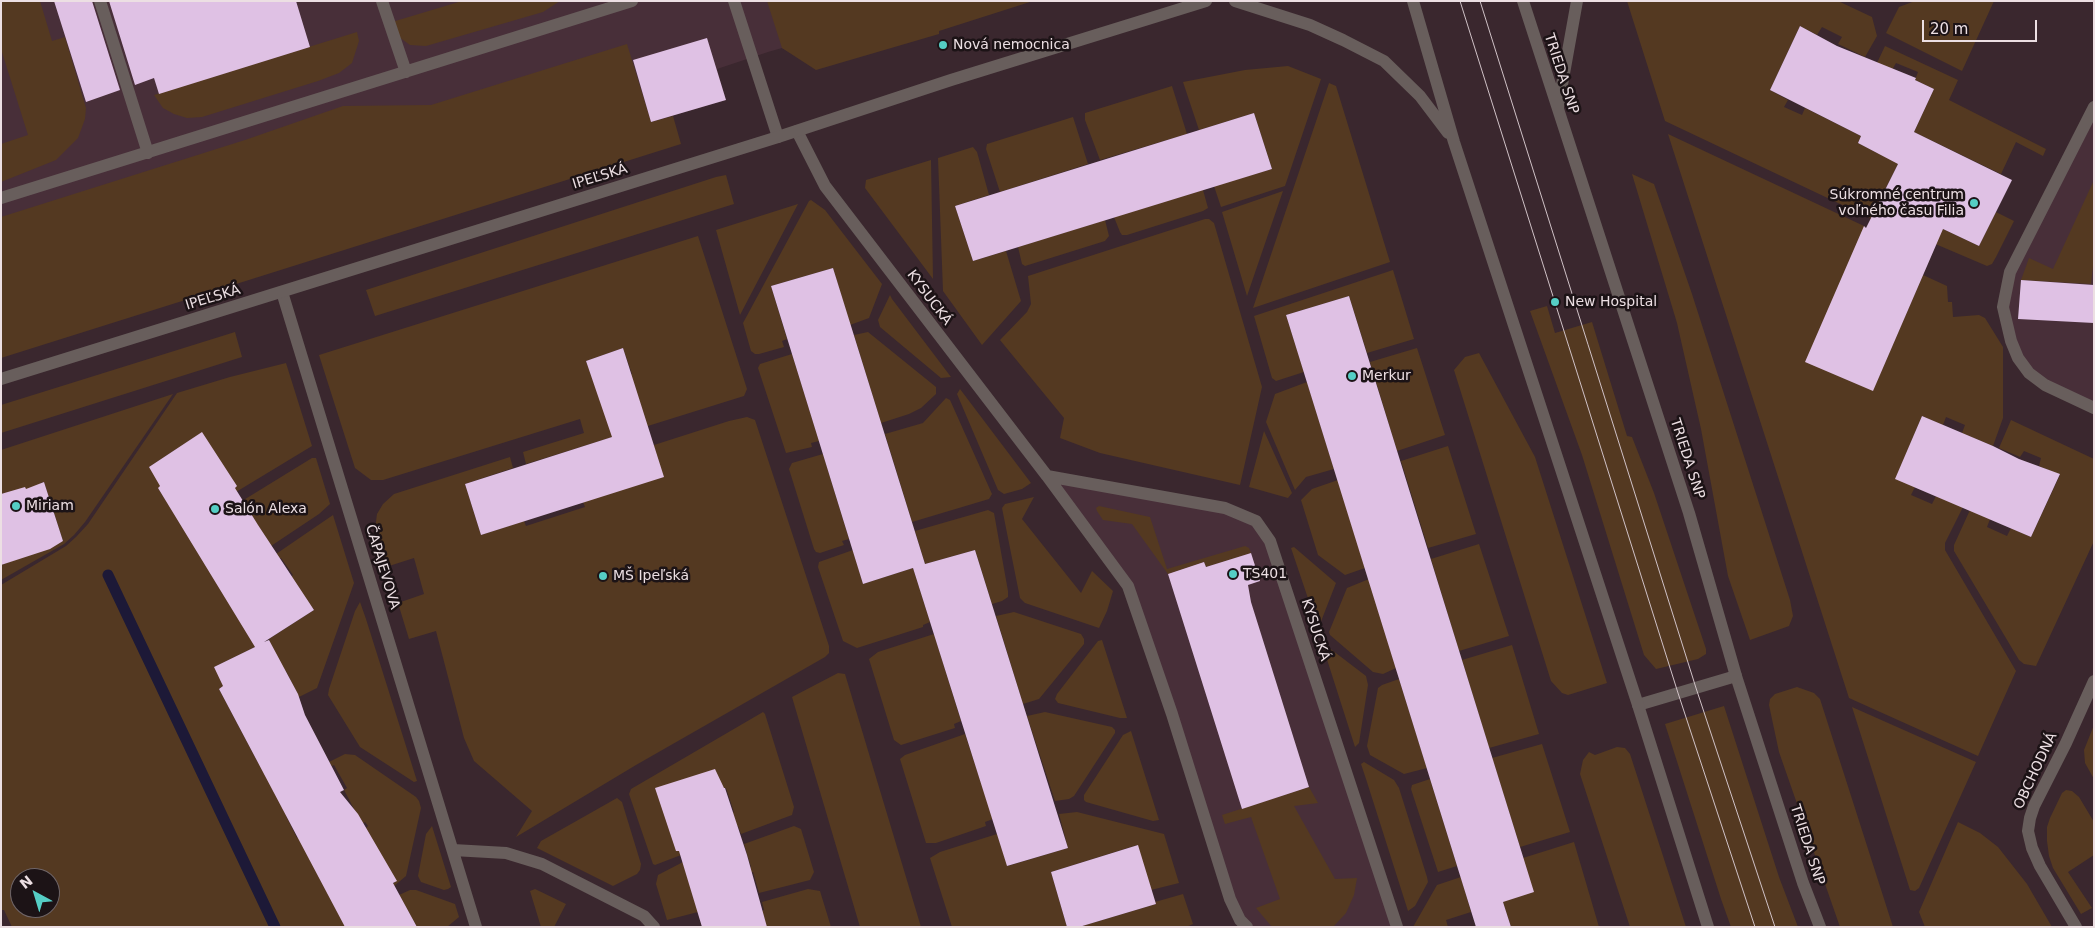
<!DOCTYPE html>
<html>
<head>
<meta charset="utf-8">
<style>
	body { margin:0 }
	#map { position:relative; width:2095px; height:928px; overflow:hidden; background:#3a272e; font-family:"DejaVu Sans",sans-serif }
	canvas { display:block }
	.frame { position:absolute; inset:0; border:2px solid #ecdfe3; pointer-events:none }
	.north { position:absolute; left:10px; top:868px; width:50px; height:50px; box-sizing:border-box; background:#1c1316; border:1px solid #6f6568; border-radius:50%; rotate:321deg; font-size:14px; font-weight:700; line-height:20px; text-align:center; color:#ecdfe3 }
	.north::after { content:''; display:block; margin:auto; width:18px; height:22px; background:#55cec5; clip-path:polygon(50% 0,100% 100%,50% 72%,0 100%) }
	.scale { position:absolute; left:1922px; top:20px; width:115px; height:22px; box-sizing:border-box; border:2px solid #ecdfe3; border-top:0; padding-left:6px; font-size:15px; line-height:18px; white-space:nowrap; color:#ecdfe3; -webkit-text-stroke:4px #1c1316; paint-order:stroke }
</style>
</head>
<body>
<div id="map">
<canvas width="2095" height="928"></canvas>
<div class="frame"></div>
<div class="north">N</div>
<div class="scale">20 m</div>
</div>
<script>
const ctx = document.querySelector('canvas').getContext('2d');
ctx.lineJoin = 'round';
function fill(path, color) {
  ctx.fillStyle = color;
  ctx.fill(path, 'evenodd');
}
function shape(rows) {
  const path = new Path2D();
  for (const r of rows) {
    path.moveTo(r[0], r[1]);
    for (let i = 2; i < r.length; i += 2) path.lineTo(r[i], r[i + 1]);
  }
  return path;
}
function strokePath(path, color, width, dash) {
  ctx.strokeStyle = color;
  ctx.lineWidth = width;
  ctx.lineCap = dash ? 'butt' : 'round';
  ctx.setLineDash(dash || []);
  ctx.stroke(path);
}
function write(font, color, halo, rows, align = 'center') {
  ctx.font = font + ' "DejaVu Sans",sans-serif';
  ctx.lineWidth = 5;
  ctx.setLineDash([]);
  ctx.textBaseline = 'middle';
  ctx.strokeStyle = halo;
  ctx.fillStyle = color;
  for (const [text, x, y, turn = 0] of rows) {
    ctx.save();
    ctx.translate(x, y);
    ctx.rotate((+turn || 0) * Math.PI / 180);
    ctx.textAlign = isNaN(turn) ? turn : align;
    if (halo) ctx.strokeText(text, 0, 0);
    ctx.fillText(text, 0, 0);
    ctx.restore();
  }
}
fill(shape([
	[1,1,989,1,803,60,782,48,768,52,717,69,726,100,651,122,1,335],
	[2094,107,2094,408,2045,385,2018,358,2006,290],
	[1051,481,1225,508,1256,521,1270,541,1397,927,1247,927,1240,920,1128,586]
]), '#482f39');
fill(shape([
	[1,1,40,1,52,41,65,37,86,108,85,119,78,138,56,160,1,182,1,144,28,135,1,49],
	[462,1,560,1,543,12,426,46,410,45,399,37,392,22],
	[767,1,1033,1,939,31,939,34,816,70,782,48],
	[1627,1,1838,1,1872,17,1877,36,1865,57,1838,44,1842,37,1822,27,1817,35,1800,26,1770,90,1788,100,1784,107,1802,115,1805,108,1861,136,1858,143,1877,153,1902,156,1879,201,1874,220,1665,121],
	[1915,1,1994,1,1962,71,1886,33,1899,7],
	[357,32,359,41,352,63,339,73,318,81,202,117,187,118,174,114,163,108,154,95],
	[627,44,651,122,673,116,681,144,1,358,1,217,245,140,343,106,431,105],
	[1885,46,1958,80,1949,100,2046,149,2043,156,2016,142,2001,174,1914,132,1934,89,1915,80,1918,72,1896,63,1892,70,1877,63],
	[1288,66,1321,79,1285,186,1221,207,1214,186,1272,169,1254,113,1199,130,1183,82,1245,70],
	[1329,83,1336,86,1390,262,1253,308],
	[1172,86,1187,134,1100,160,1085,120,1085,113],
	[1073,117,1088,164,1000,192,986,149,987,144],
	[1668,134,1864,226,1873,390,1923,275,1947,286,1948,302,1952,302,1953,317,1979,315,1985,318,2003,347,2003,418,1993,446,1962,433,1965,425,1946,417,1943,425,1922,416,1896,478,1915,487,1911,495,1932,504,1936,496,1963,507,1945,543,1945,550,2016,671,1978,756,1849,698],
	[973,147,977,152,989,195,955,206,973,261,1006,251,1021,301,982,345,943,291,938,158],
	[931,160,933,279,865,188,866,180],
	[1632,174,1654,184,1692,294,1790,600,1793,616,1789,626,1750,640,1728,576,1701,429,1677,323],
	[726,175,734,204,375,316,366,290,716,177],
	[2094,180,2094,257,2091,284,2021,280,2029,258,2053,269],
	[1203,190,1208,208,1203,211,1127,235,1122,235,1120,232,1114,217],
	[1283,191,1247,296,1222,212],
	[811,200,825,210,882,284,869,318,850,325,833,268,771,286,787,339,782,341,784,347,759,354,755,354,751,351,743,323,809,201],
	[798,204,740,315,716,230],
	[1996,212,2014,221,1996,257,1992,264,1987,266,1919,237,1926,221,1979,246],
	[1205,219,1209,219,1214,223,1262,387,1240,485,1100,453,1060,438,1064,418,1000,340,1027,312,1031,304,1028,276],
	[1105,220,1109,236,1105,241,1025,266,1022,264,1018,247],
	[698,236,747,389,744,396,526,464,523,452,584,433,580,419,383,480,371,480,355,468,319,355],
	[623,348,632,374,595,386,586,361],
	[1393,270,1414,339,1367,353,1349,296,1286,315,1304,372,1276,381,1272,378,1254,316],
	[890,295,892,299,951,377,941,378,880,327,878,320],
	[1547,306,1555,333,1592,322,1627,436,1632,437,1654,493,1706,649,1706,654,1698,659,1656,669,1644,655,1582,455,1530,311],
	[235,332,242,357,1,433,1,405],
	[868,332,936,387,936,394,921,408,909,414,881,423,854,335],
	[1417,348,1445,435,1397,451,1370,362],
	[1479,353,1535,457,1607,683,1568,695,1562,693,1551,681,1454,370,1465,357],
	[792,354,819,441,811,443,812,447,786,453,758,368,760,364],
	[286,363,312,446,236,492,201,433,149,467,164,483,158,488,259,645,214,667,225,685,219,689,257,761,292,813,286,816,297,838,304,834,345,927,12,927,4,910,1,910,1,585,66,546,76,537,88,524,177,393,230,377],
	[20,878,50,878,50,908,20,908],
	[1307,382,1334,469,1306,477,1295,490,1266,422,1275,394],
	[960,389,1031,483,1022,489,1004,494,998,490,957,394],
	[173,394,85,522,74,535,64,544,1,580,1,565,63,541,44,482,40,483,41,485,26,490,1,494,1,450],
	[946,398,950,400,992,494,989,499,912,522,885,434,923,423],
	[747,417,755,420,829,646,829,653,825,657,636,765,516,837,532,811,474,761,464,738,436,631,409,639,398,603,424,594,414,558,386,567,375,529,377,514,383,504,394,494,510,457,513,468,465,484,481,535,524,521,526,526,585,507,583,502,654,445,729,421],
	[2011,420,2094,459,2094,541,2036,666,2024,664,2019,660,1954,551,1954,545,1970,510,1990,519,1987,527,2007,536,2011,528,2031,537,2060,475,2039,466,2041,458,2024,451,2020,457,1999,448],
	[1264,431,1292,493,1288,498,1249,487],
	[1448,446,1476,534,1428,548,1401,461],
	[823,454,849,539,842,541,844,545,820,553,816,552,814,549,789,469,792,463],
	[312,458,316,458,330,504,319,514,271,546,242,501],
	[1338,480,1365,568,1345,575,1318,555,1301,500,1312,489],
	[1034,497,1022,519,1081,593,1092,571,1113,591,1107,611,1099,628,1025,603,1020,598,1002,508,1005,504],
	[1099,506,1150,517,1167,569,1245,546,1249,548,1251,553,1206,567,1204,562,1168,574,1132,524,1103,520,1097,511,1096,508],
	[988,510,994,513,1008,591,1008,597,1002,601,992,604,975,550,925,564,915,531],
	[333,515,354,583,317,688,299,697,287,673,267,644,270,641,269,639,314,610,312,607,309,609,290,578,293,575,281,558,279,559,276,554],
	[1479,544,1509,636,1459,651,1431,559],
	[1294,547,1336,583,1320,624,1317,625,1291,548],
	[853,550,863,584,913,568,930,622,923,625,923,627,857,648,843,641,818,567,819,562],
	[1369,579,1396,668,1383,674,1373,672,1330,635,1329,632,1347,588],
	[360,602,366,619,417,781,414,782,360,747,328,695,329,689,355,611],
	[1014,612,1081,634,1084,639,1084,644,1039,699,1023,704,996,616],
	[934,634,961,721,954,724,955,728,901,745,894,740,869,659,878,652],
	[1102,640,1127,718,1120,718,1058,703,1055,699,1057,694,1098,641],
	[1512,645,1539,734,1489,748,1462,660],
	[1323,647,1328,647,1366,676,1368,685,1359,743,1355,747],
	[838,673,845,674,921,927,860,927,792,697],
	[1399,679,1427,768,1404,774,1370,755,1367,746,1378,688,1382,685],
	[1797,687,1814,693,1820,699,1893,927,1840,927,1779,752,1769,705,1770,699,1775,694],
	[1724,706,1779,877,1798,927,1731,927,1721,899,1665,724],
	[1852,707,1976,762,1919,888,1915,891,1910,890],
	[763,712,765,714,794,807,792,815,741,834,738,826,731,829,727,814,734,812,726,788,719,789,676,851,680,851,681,855,655,865,653,864,629,794,631,789],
	[1045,712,1112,727,1115,730,1115,733,1074,796,1069,799,1055,801,1027,716],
	[2094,725,2094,779,2085,763,2084,750],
	[1131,731,1159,820,1153,821,1086,802,1084,800,1084,795,1123,735],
	[965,734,993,819,985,822,986,826,936,843,926,843,900,759,905,755],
	[1542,744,1570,832,1520,847,1492,758],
	[1617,747,1625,748,1630,754,1686,927,1630,927,1580,774,1583,760,1589,752,1595,755],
	[345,754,355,755,416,797,419,801,421,808,406,876,394,886,393,884,396,881,365,829,368,826,365,822,362,824,344,790,347,788,334,765,332,766,329,762],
	[1364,762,1394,780,1399,788,1427,877,1428,882,1415,906,1408,911,1366,779,1361,764],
	[1430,779,1457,866,1438,872,1411,789,1412,785],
	[1309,787,1318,803,1294,806,1335,879,1357,878,1354,895,1346,913,1333,927,1272,927,1256,908,1280,899,1251,817,1225,824,1222,815],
	[2066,790,2072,791,2079,797,2094,822,2094,855,2068,872,2092,908,2081,914,2053,868,2049,856,2047,841,2047,827,2050,818,2062,793],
	[617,798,622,802,641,864,640,870,637,874,613,886,537,848,541,841],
	[1077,812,1164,834,1179,883,1151,890,1137,845,1051,872,1067,927,952,927,930,858,940,852,997,834,1008,866,1068,848,1059,814],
	[1958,822,1980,833,1998,847,2027,884,2052,927,1925,927,1919,912],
	[432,826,451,887,448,889,444,890,421,882,418,876,426,834],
	[794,826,801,829,814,872,810,880,759,893,753,872,745,875,744,870,751,867,744,844],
	[1574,842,1599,927,1511,927,1503,902,1523,858],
	[683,862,698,912,667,920,656,884,658,875],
	[1461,877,1471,912,1446,920,1448,927,1413,927,1437,885],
	[535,889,566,904,554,927,541,927,530,891],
	[808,889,820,891,831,927,763,927,758,913,764,910,762,902],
	[410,890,416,890,455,904,459,917,447,927,417,927,399,895],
	[1183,894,1193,924,1186,927,1079,927,1156,904,1155,902]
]), '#543921');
strokePath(shape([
	[108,575,275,927]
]), '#1d1937', 11);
fill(shape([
	[54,1,92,1,120,90,86,102],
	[109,1,296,1,310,47,159,94,154,78,135,85],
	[1800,26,1837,46,1916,78,1915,80,1934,89,1914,132,2012,180,1979,246,1943,229,1873,391,1805,362,1864,226,1866,228,1898,164,1858,143,1861,136,1770,90],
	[707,38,726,100,651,122,633,60],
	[1254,113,1272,169,973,261,955,206],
	[833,268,925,564,975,550,1068,848,1007,866,913,568,863,584,771,286],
	[2021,280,2094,285,2094,323,2018,319],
	[1349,296,1534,892,1503,902,1511,927,1476,927,1286,315],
	[623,348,664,477,481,535,465,484,612,437,586,361],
	[1922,416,1993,446,2019,459,2060,474,2031,537,1895,479],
	[202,432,237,486,235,488,258,525,314,610,264,642,269,640,298,694,305,715,344,790,340,792,358,814,397,881,393,883,417,927,345,927,219,689,223,686,214,667,255,647,158,488,160,486,149,467],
	[44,482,63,541,50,549,1,565,1,494,25,487,26,489],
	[1251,553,1260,581,1248,585,1251,602,1309,787,1242,809,1168,574,1204,562,1206,567],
	[715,769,724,788,725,788,747,855,767,927,702,927,679,851,676,851,655,788],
	[1138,845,1156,904,1079,927,1067,927,1051,872]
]), '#dfc1e4');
strokePath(shape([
	[100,1,148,153],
	[382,1,406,72],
	[734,1,778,137],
	[2094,107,2010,272,2003,307,2011,341,2018,358,2029,373,2045,385,2094,408],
	[1,198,632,1]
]), '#685e5c', 12);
strokePath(shape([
	[797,131,825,186,1047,476],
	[282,292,476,927],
	[1638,705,1736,676],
	[453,850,506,853,542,864,644,916,654,927],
	[1247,927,1240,920,1230,899,1172,714,1128,586,1047,476,1225,508,1256,521,1270,541,1397,927],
	[2076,927,2040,866,2032,848,2028,831,2030,818,2034,806,2066,743,2094,681]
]), '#685e5c', 12);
strokePath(shape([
	[1235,1,1310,25,1343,40,1384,61,1420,96,1448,133],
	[1413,1,1454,142,1638,705,1708,927],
	[1523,1,1689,513,1736,676,1803,883,1820,927],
	[1558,107,1577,1],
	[1,379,778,137,951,80,1206,1]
]), '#685e5c', 12);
strokePath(shape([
	[1460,1,1678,693,1755,927],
	[1480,1,1696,688,1775,927]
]), '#d0c2c7', 1);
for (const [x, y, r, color] of [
	[943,45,5,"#55cec5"],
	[1974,203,5,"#55cec5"],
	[1555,302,5,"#55cec5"],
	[1352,376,5,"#55cec5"],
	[16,506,5,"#55cec5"],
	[215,509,5,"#55cec5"],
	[1233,574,5,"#55cec5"],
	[603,576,5,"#55cec5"]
]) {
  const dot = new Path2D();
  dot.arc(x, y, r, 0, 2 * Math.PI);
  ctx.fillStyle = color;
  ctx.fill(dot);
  strokePath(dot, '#1c1316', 2);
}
write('14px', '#ecdfe3', '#1c1316', [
	["Nová nemocnica",953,45],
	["Súkromné centrum",1964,195,"right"],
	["voľného času Filia",1964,211,"right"],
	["New Hospital",1565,302],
	["Merkur",1362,376],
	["Miriam",26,506],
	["Salón Alexa",225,509],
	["TS401",1243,574],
	["MŠ Ipeľská",613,576]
], 'left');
write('14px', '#ecdfe3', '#1c1316', [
	["TRIEDA SNP",1561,74,72],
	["IPEĽSKÁ",600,177,-17],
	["IPEĽSKÁ",213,298,-17],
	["KYSUCKÁ",929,298,53],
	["TRIEDA SNP",1687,459,72],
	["ČAPAJEVOVA",382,567,73],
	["KYSUCKÁ",1315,630,72],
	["OBCHODNÁ",2036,771,-65],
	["TRIEDA SNP",1807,845,72]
]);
</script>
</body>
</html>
